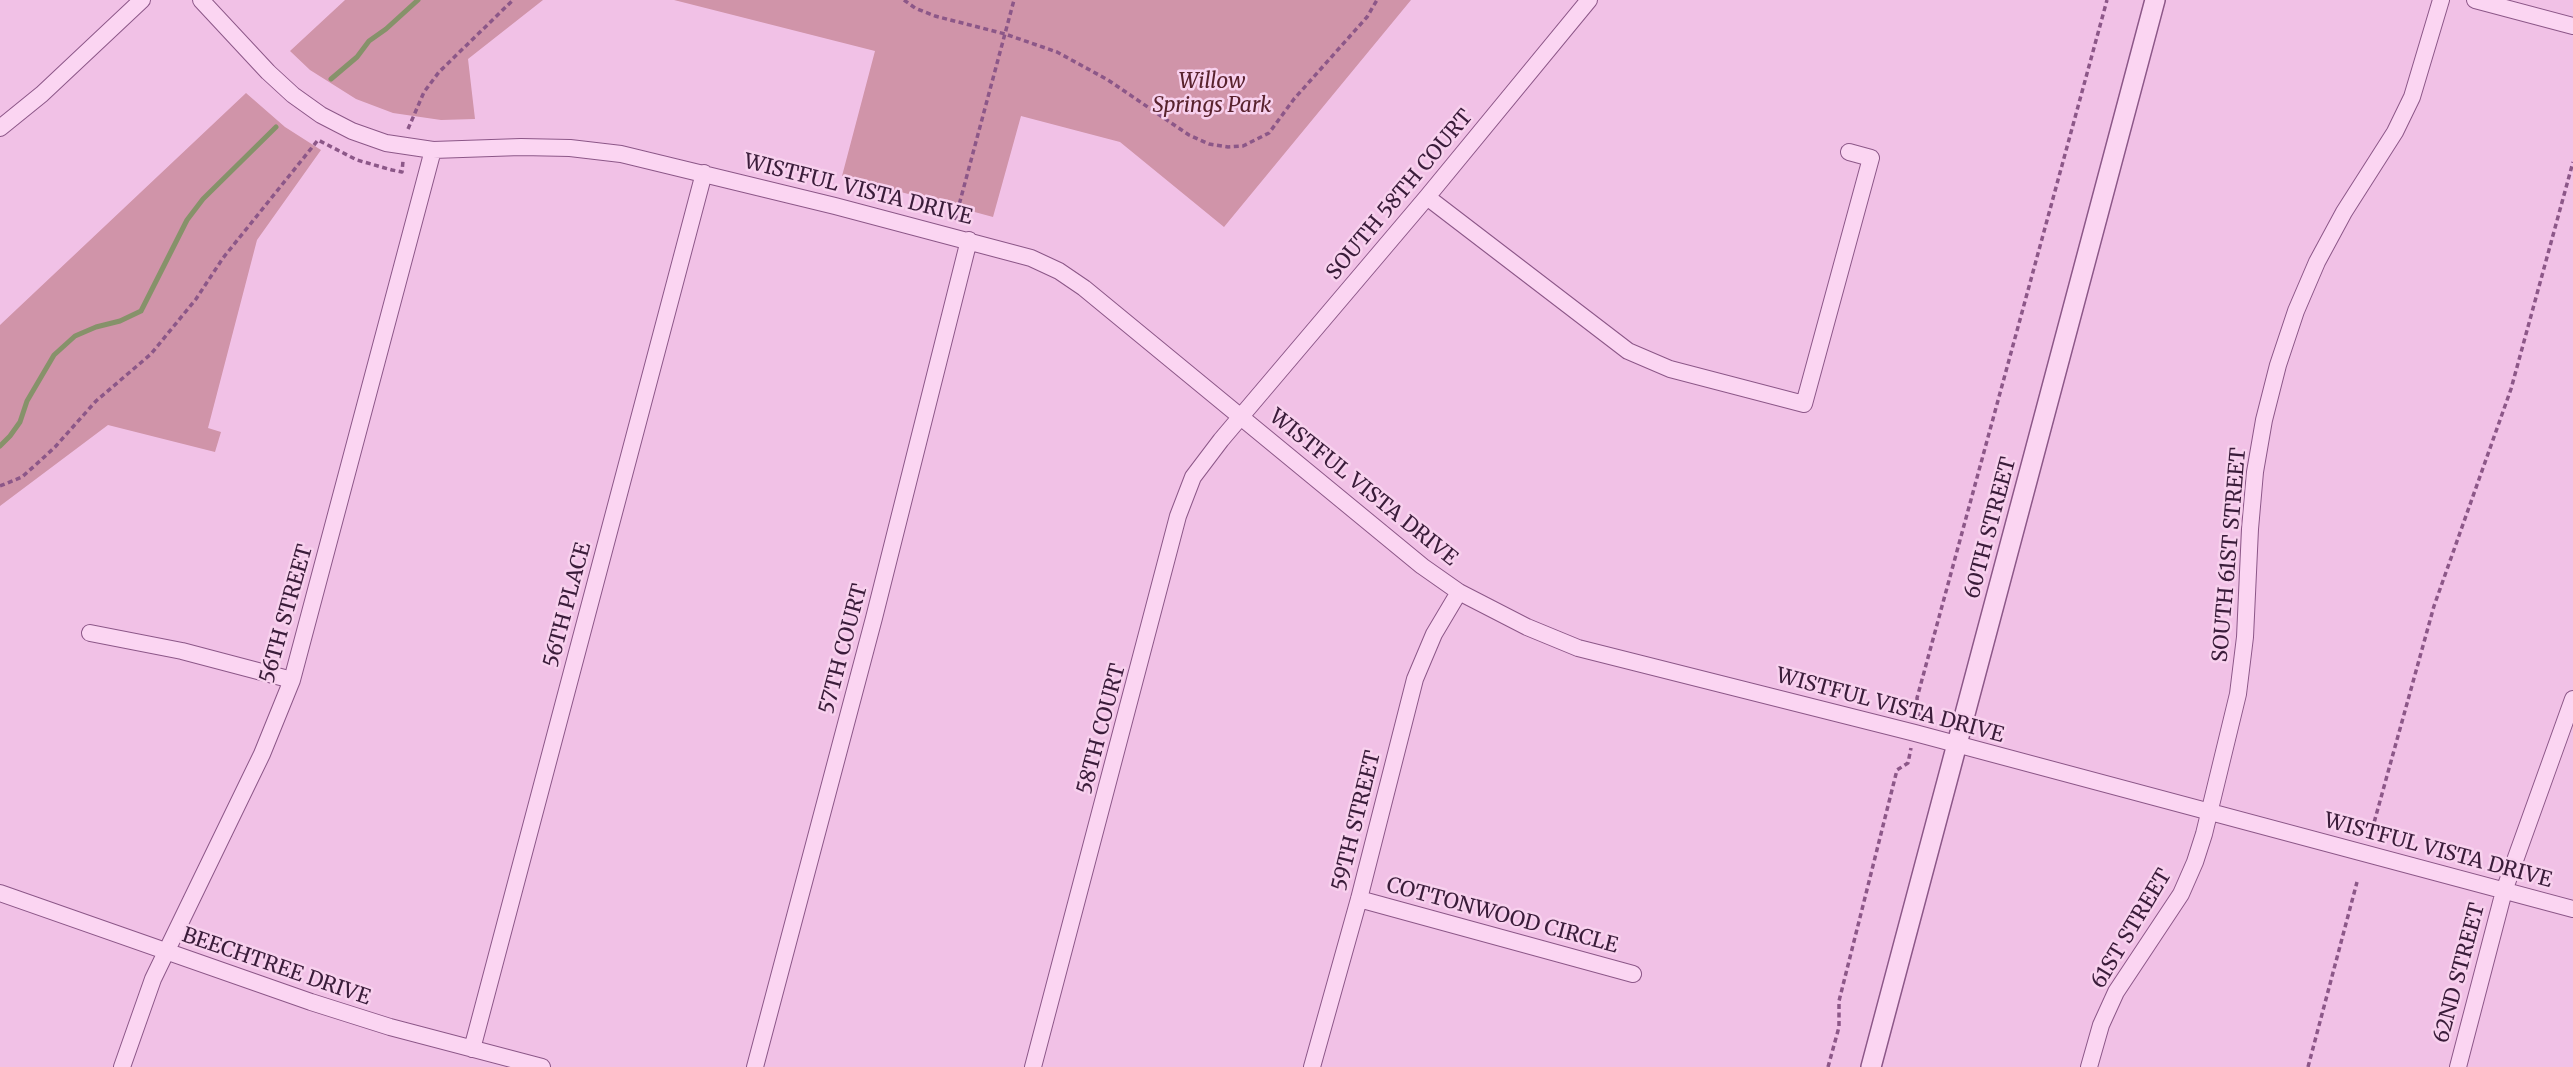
<!DOCTYPE html>
<html>
<head>
<meta charset="utf-8">
<style>
	body { margin:0 }
	canvas { display:block; background:#f1c1e6 }
</style>
</head>
<body>
<canvas width="2573" height="1067"></canvas>
<script>
const ctx = document.querySelector('canvas').getContext('2d');
ctx.lineJoin = 'round';
function fill(path, color) {
  ctx.fillStyle = color;
  ctx.fill(path, 'evenodd');
}
function shape(rows) {
  const path = new Path2D();
  for (const r of rows) {
    path.moveTo(r[0], r[1]);
    for (let i = 2; i < r.length; i += 2) path.lineTo(r[i], r[i + 1]);
  }
  return path;
}
function strokePath(path, color, width, dash) {
  ctx.strokeStyle = color;
  ctx.lineWidth = width;
  ctx.lineCap = dash ? 'butt' : 'round';
  ctx.setLineDash(dash || []);
  ctx.stroke(path);
}
function write(font, color, halo, rows, align = 'center') {
  ctx.font = font + ' Merriweather,serif';
  ctx.lineWidth = 5;
  ctx.setLineDash([]);
  ctx.textBaseline = 'middle';
  ctx.strokeStyle = halo;
  ctx.fillStyle = color;
  for (const [text, x, y, turn = 0] of rows) {
    ctx.save();
    ctx.translate(x, y);
    ctx.rotate((+turn || 0) * Math.PI / 180);
    ctx.textAlign = isNaN(turn) ? turn : align;
    if (halo) ctx.strokeText(text, 0, 0);
    ctx.fillText(text, 0, 0);
    ctx.restore();
  }
}
fill(shape([
	[345,0,543,0,468,59,475,119,441,120,393,113,356,99,310,70,290,51],
	[674,0,1411,0,1224,227,1120,142,1021,116,993,217,842,176,875,51],
	[246,93,285,127,321,150,257,240,208,428,221,432,215,452,108,425,0,506,0,325]
]), '#d094a9');
strokePath(shape([
	[331,79,357,57,369,41,386,29,418,0],
	[0,446,10,436,20,422,27,401,54,355,75,336,96,327,120,321,141,311,187,220,203,199,276,127]
]), '#86926a', 5);
const minor = shape([
	[201,0,268,72,293,95,321,115,352,131,386,143,433,150,521,147,570,148,621,154,835,206,1031,258,1059,271,1084,288,1422,566,1459,592,1527,627,1578,648,1915,733,2573,909],
	[2475,0,2573,26],
	[0,128,42,94,142,0],
	[1427,197,1628,351,1670,369,1804,404,1871,158,1849,152],
	[90,633,182,651,292,680],
	[0,893,311,1002,390,1027,542,1067],
	[1359,899,1633,974],
	[472,1049,704,173],
	[122,1067,153,979,262,754,292,680,433,150],
	[755,1067,874,618,969,240],
	[1033,1067,1178,516,1193,477,1221,440,1427,197,1589,0],
	[1312,1067,1359,899,1415,679,1434,634,1459,592],
	[2089,1067,2101,1025,2116,992,2181,894,2195,862,2204,834,2238,694,2245,637,2250,529,2255,472,2264,420,2278,365,2296,311,2317,262,2344,212,2395,132,2412,97,2441,0],
	[2458,1067,2504,891,2573,699]
]);
const tertiary = shape([
	[1871,1067,2155,0]
]);
strokePath(minor, '#8c5788', 18);
strokePath(tertiary, '#8c5788', 22);
strokePath(shape([
	[904,0,915,8,935,16,1005,34,1057,52,1108,80,1189,135,1209,144,1228,147,1243,146,1269,133,1294,99,1367,17,1377,0],
	[408,129,424,92,439,72,513,0],
	[955,220,1014,0],
	[0,486,22,477,41,460,55,447,96,401,151,354,196,299,223,258,318,140,357,160,392,170,402,172,403,161],
	[1919,717,1917,698,2107,0],
	[2372,830,2434,606,2511,389,2573,162],
	[1828,1067,1839,1027,1839,1001,1897,770,1908,763,1911,748],
	[2308,1067,2357,882]
]), '#8c5788', 3.5, [5, 3.5]);
strokePath(minor, '#fbd5f2', 16);
strokePath(tertiary, '#fbd5f2', 19);
write('italic 21px', '#58222d', '#f8d1ee', [
	["Willow",1212,82],
	["Springs Park",1212,106]
]);
write('21px', '#3a1c3a', '#f8d1ee', [
	["WISTFUL VISTA DRIVE",858,190,14],
	["SOUTH 58TH COURT",1400,195,-50],
	["WISTFUL VISTA DRIVE",1363,488,39],
	["60TH STREET",1991,528,-75],
	["SOUTH 61ST STREET",2230,555,-85],
	["56TH PLACE",568,605,-75],
	["56TH STREET",287,614,-74],
	["57TH COURT",844,649,-75],
	["WISTFUL VISTA DRIVE",1890,706,15],
	["58TH COURT",1102,729,-75],
	["59TH STREET",1357,821,-76],
	["WISTFUL VISTA DRIVE",2438,851,15],
	["COTTONWOOD CIRCLE",1502,916,15],
	["61ST STREET",2132,929,-59],
	["BEECHTREE DRIVE",276,967,19],
	["62ND STREET",2460,973,-75]
]);
</script>
</body>
</html>
